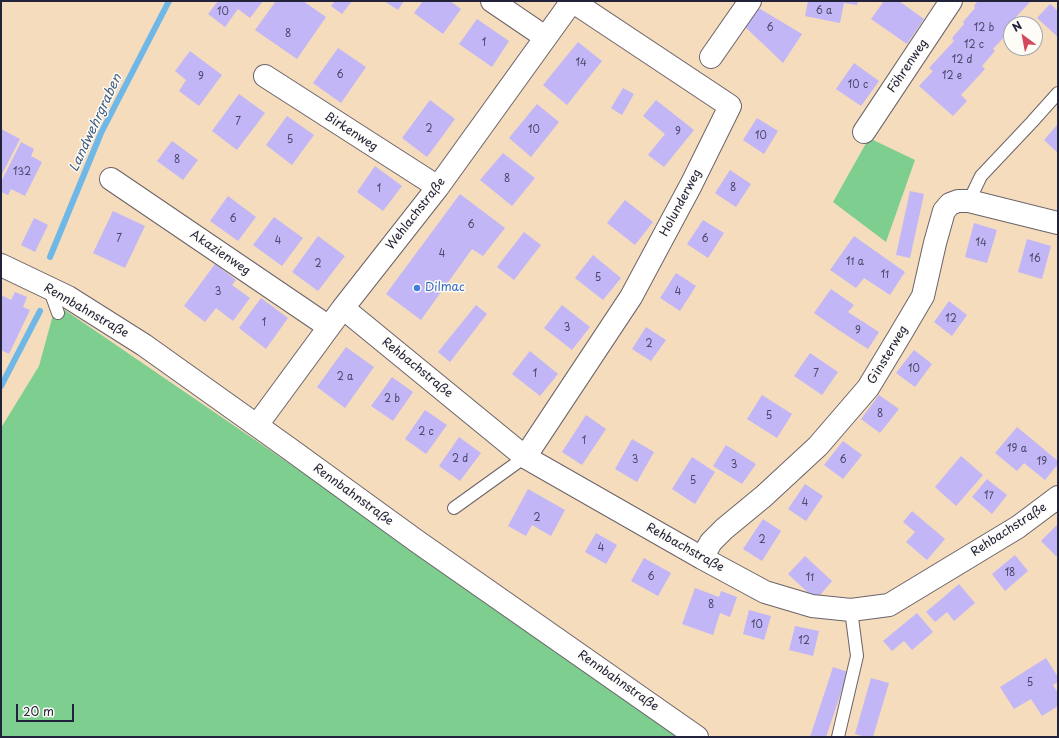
<!DOCTYPE html>
<html>
<head>
<meta charset="utf-8">
<style>
	body { margin:0 }
	#map { position:relative; width:1059px; height:738px; overflow:hidden; background:#f4dcbd; font-family:"Playpen Sans",sans-serif }
	canvas { display:block }
	.frame { position:absolute; inset:0; border:2px solid #22223b; pointer-events:none }
	.north { position:absolute; left:1003px; top:16px; width:40px; height:40px; box-sizing:border-box; background:#fdfcf7; border:1px solid #a5a5ac; border-radius:50%; rotate:328deg; font-size:11px; font-weight:700; line-height:16px; text-align:center; color:#22223b }
	.north::after { content:''; display:block; margin:auto; width:14px; height:18px; background:#d1495b; clip-path:polygon(50% 0,100% 100%,50% 72%,0 100%) }
	.scale { position:absolute; left:16px; top:704px; width:58px; height:18px; box-sizing:border-box; border:2px solid #22223b; border-top:0; padding-left:5px; font-size:12px; line-height:14px; white-space:nowrap; color:#22223b; -webkit-text-stroke:3px #fdfcf7; paint-order:stroke }
</style>
</head>
<body>
<div id="map">
<canvas width="1059" height="738"></canvas>
<div class="frame"></div>
<div class="north">N</div>
<div class="scale">20 m</div>
</div>
<script>
const ctx = document.querySelector('canvas').getContext('2d');
ctx.lineJoin = 'round';
function fill(path, color) {
  ctx.fillStyle = color;
  ctx.fill(path, 'evenodd');
}
function shape(rows) {
  const path = new Path2D();
  for (const r of rows) {
    path.moveTo(r[0], r[1]);
    for (let i = 2; i < r.length; i += 2) path.lineTo(r[i], r[i + 1]);
  }
  return path;
}
function strokePath(path, color, width, dash) {
  ctx.strokeStyle = color;
  ctx.lineWidth = width;
  ctx.lineCap = dash ? 'butt' : 'round';
  ctx.setLineDash(dash || []);
  ctx.stroke(path);
}
function write(font, color, halo, rows, align = 'center') {
  ctx.font = font + ' "Playpen Sans",sans-serif';
  ctx.lineWidth = 3;
  ctx.setLineDash([]);
  ctx.textBaseline = 'middle';
  ctx.strokeStyle = halo;
  ctx.fillStyle = color;
  for (const [text, x, y, turn = 0] of rows) {
    ctx.save();
    ctx.translate(x, y);
    ctx.rotate((+turn || 0) * Math.PI / 180);
    ctx.textAlign = isNaN(turn) ? turn : align;
    if (halo) ctx.strokeText(text, 0, 0);
    ctx.fillText(text, 0, 0);
    ctx.restore();
  }
}
fill(shape([
	[869,138,915,160,886,242,833,202],
	[56,304,416,550,681,737,1,737,1,428,39,366]
]), '#7dce8f');
strokePath(shape([
	[50,257,101,133,169,1],
	[1,386,40,311]
]), '#6fb7e7', 6);
fill(shape([
	[218,1,263,1,250,18,238,9,225,27,208,14],
	[276,1,303,1,326,17,297,59,255,30],
	[335,1,352,1,342,14,331,6],
	[384,1,404,1,398,10],
	[423,1,450,1,461,9,443,34,414,13],
	[808,1,858,1,857,5,844,3,840,23,805,16],
	[884,1,899,1,924,19,907,44,871,19],
	[978,1,1031,1,1015,18,1017,18,1012,24,1011,24,1011,25,1004,33,1006,35,993,49,995,51,982,66,985,69,961,95,967,101,953,116,919,86,933,71,929,68,954,41,952,38,964,24,963,22,975,8,974,6],
	[752,4,802,34,783,63,741,23],
	[1050,4,1058,11,1058,37,1037,18],
	[477,19,509,41,492,67,459,44],
	[578,42,602,61,567,105,543,85],
	[338,48,366,67,341,103,313,83],
	[190,51,222,75,199,106,179,91,186,80,175,71],
	[854,63,879,81,861,106,836,89],
	[623,88,634,94,622,115,611,108],
	[239,94,265,113,237,150,212,131],
	[430,100,455,119,427,157,402,138],
	[656,100,694,130,664,167,648,155,665,134,643,116],
	[537,104,559,122,531,157,509,138],
	[287,116,314,135,292,165,266,145],
	[757,118,778,131,764,154,743,140],
	[1058,124,1058,153,1044,140],
	[1,129,20,139,1,176],
	[172,141,198,160,183,180,157,161],
	[21,142,34,149,31,156,42,162,25,196,11,189,8,195,1,192,1,182],
	[503,153,535,178,512,206,480,180],
	[375,166,402,186,383,211,357,192],
	[730,170,751,184,736,207,715,193],
	[910,191,924,194,910,258,896,255],
	[460,194,505,228,483,256,472,249,421,320,386,294],
	[228,196,256,217,238,241,210,221],
	[625,200,653,222,635,245,607,223],
	[113,211,145,226,125,268,93,253],
	[274,217,303,238,282,266,253,245],
	[34,218,48,225,35,252,21,245],
	[703,220,724,233,708,258,687,244],
	[974,223,997,230,987,263,965,257],
	[524,232,541,245,514,280,497,267],
	[318,236,345,256,318,291,292,272],
	[854,236,905,272,890,295,864,278,856,288,830,270],
	[1027,239,1051,246,1042,279,1018,272],
	[593,255,621,278,603,300,575,278],
	[215,264,236,280,232,285,250,298,233,321,216,308,205,322,184,306],
	[676,273,696,286,680,311,660,298],
	[831,289,854,305,848,312,879,332,868,349,837,329,814,313],
	[15,292,27,297,23,307,30,310,9,354,1,350,1,295,11,300],
	[261,298,288,318,266,349,239,328],
	[949,301,967,315,952,336,934,322],
	[476,305,487,314,450,362,438,352],
	[562,305,590,327,572,350,544,328],
	[646,327,666,340,651,361,632,349],
	[346,347,374,367,345,408,317,387],
	[914,350,932,364,915,387,896,373],
	[530,351,558,374,540,396,512,374],
	[810,353,838,372,822,395,794,376],
	[392,377,413,392,393,421,371,406],
	[762,395,792,414,777,438,747,419],
	[879,395,899,409,880,433,861,419],
	[425,410,447,425,426,454,405,439],
	[586,415,606,429,582,465,562,452],
	[1017,427,1058,461,1058,464,1045,480,1024,463,1017,471,995,453],
	[459,437,481,453,460,481,439,466],
	[632,439,654,452,637,482,615,469],
	[843,441,862,455,843,479,824,465],
	[726,445,756,464,742,484,713,466],
	[961,456,983,475,956,506,935,487],
	[692,457,715,472,695,504,672,489],
	[987,479,1007,495,992,514,972,497],
	[805,484,823,496,806,521,788,509],
	[528,489,565,510,551,536,532,525,526,536,508,526],
	[912,511,945,539,927,560,906,542,915,532,903,522],
	[763,519,781,531,762,561,743,549],
	[1058,524,1058,555,1056,556,1041,541],
	[596,533,617,545,606,564,585,552],
	[1015,555,1028,571,1005,591,992,574],
	[805,556,832,581,816,600,788,574],
	[644,558,671,573,658,596,631,581],
	[959,584,975,603,954,621,947,612,935,622,926,612],
	[695,588,719,597,721,591,737,597,730,617,720,613,713,635,682,624],
	[749,610,771,616,764,640,743,634],
	[917,613,933,632,912,650,904,641,892,651,883,641],
	[795,626,819,631,813,656,789,650],
	[1046,658,1058,677,1058,682,1053,685,1058,693,1058,706,1042,716,1031,699,1014,709,1000,687],
	[833,667,848,672,826,737,810,737],
	[871,678,889,683,873,737,866,737,855,734]
]), '#c2b6f6');
const lane = shape([
	[969,201,981,176,1032,122,1058,93],
	[49,288,58,313],
	[454,508,525,457],
	[838,737,857,656,851,610]
]);
const street = shape([
	[492,1,545,37],
	[711,57,750,1],
	[265,76,438,187],
	[864,132,951,1],
	[111,179,329,327],
	[1,265,68,297,144,345,287,447,418,542,697,737],
	[343,308,525,457,702,558,765,592,812,606,851,610,889,605,1018,527,1058,497],
	[257,425,343,308,438,187,572,1],
	[525,457,631,297,691,185,730,106,572,1],
	[702,558,711,542,724,529,764,496,818,446,868,388,900,335,923,296,935,243,944,211,950,204,958,201,969,201,1058,223]
]);
strokePath(lane, '#6c6368', 14);
strokePath(street, '#6c6368', 24);
strokePath(lane, '#fff', 12);
strokePath(street, '#fff', 22);
for (const [x, y, r, color] of [
	[417,288,4,"#3f7fe0"]
]) {
  const dot = new Path2D();
  dot.arc(x, y, r, 0, 2 * Math.PI);
  ctx.fillStyle = color;
  ctx.fill(dot);
  strokePath(dot, '#fdfcf7', 1.5);
}
write('10px', '#4a476a', null, [
	["6 a",824,11],
	["10",223,12],
	["6",770,28],
	["12 b",984,28],
	["8",288,34],
	["1",484,43],
	["12 c",974,45],
	["12 d",962,60],
	["14",581,63],
	["6",340,75],
	["12 e",952,76],
	["9",201,77],
	["10 c",858,85],
	["7",238,122],
	["2",429,129],
	["10",534,130],
	["9",678,132],
	["10",761,136],
	["5",290,140],
	["8",177,160],
	["132",22,172],
	["8",507,179],
	["8",733,188],
	["1",379,189],
	["6",233,219],
	["6",471,225],
	["7",119,239],
	["6",705,239],
	["4",278,241],
	["14",981,243],
	["4",442,254],
	["16",1035,259],
	["11 a",855,262],
	["2",318,264],
	["11",885,275],
	["5",598,278],
	["3",218,292],
	["4",678,292],
	["12",951,319],
	["1",264,323],
	["3",567,328],
	["9",858,331],
	["2",649,344],
	["10",914,369],
	["1",535,374],
	["7",816,374],
	["2 a",345,377],
	["2 b",392,399],
	["8",880,414],
	["5",769,416],
	["2 c",426,432],
	["1",584,441],
	["19 a",1017,449],
	["2 d",460,459],
	["3",635,460],
	["6",843,460],
	["19",1042,462],
	["3",734,465],
	["5",693,481],
	["17",989,496],
	["4",805,503],
	["2",537,518],
	["2",762,540],
	["4",601,548],
	["18",1010,573],
	["6",651,577],
	["11",810,578],
	["8",711,605],
	["10",757,625],
	["12",804,641],
	["5",1030,683]
]);
write('12px', '#22223b', '#fdfcf7', [
	["Föhrenweg",908,66,-56],
	["Birkenweg",351,132,33],
	["Holunderweg",681,203,-62],
	["Wehlachstraße",416,214,-52],
	["Akazienweg",220,253,34],
	["Rennbahnstraße",86,311,30],
	["Ginsterweg",888,355,-59],
	["Rehbachstraße",417,368,39],
	["Rennbahnstraße",353,495,36],
	["Rehbachstraße",1009,530,-33],
	["Rehbachstraße",685,548,29],
	["Rennbahnstraße",618,681,35]
]);
write('12px', '#366cbe', '#fdfcf7', [
	["Dilmac",425,288]
], 'left');
write('italic 13px', '#415e80', '#fdfcf7', [
	["Landwehrgraben",96,123,-65]
]);
</script>
</body>
</html>
